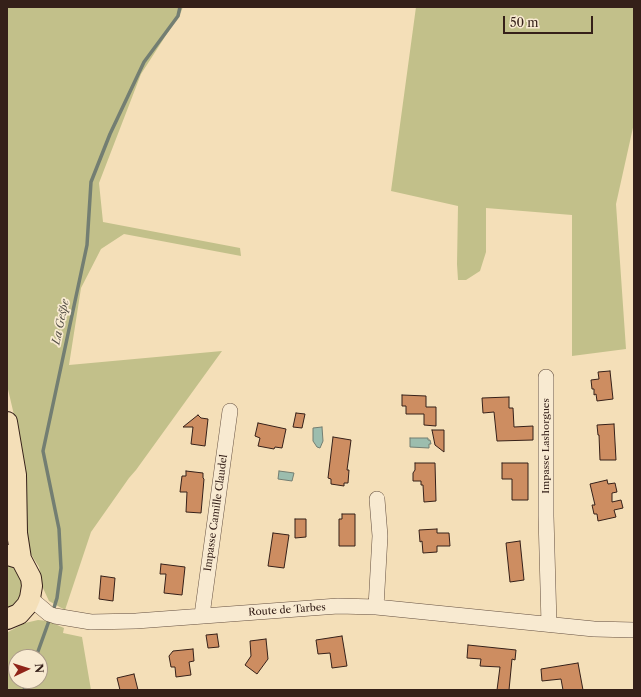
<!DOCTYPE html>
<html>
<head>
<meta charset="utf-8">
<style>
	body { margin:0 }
	#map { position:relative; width:641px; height:697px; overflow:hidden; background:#f4dfb8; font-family:"Libre Caslon Text",serif }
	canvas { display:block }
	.frame { position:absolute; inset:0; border:8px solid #352019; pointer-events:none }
	.north { position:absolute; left:8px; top:649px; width:40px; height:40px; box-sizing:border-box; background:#f8ead1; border:1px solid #aa9987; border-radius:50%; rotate:86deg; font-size:11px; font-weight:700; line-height:16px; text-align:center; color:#352019 }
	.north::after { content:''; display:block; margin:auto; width:14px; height:18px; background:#8f2418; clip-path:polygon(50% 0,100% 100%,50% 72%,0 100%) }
	.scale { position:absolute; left:503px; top:16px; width:90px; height:18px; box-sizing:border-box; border:2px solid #352019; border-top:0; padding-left:5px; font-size:12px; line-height:14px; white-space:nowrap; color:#352019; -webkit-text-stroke:3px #f8ead1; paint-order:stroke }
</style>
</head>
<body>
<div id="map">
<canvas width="641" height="697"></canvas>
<div class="frame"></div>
<div class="north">N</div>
<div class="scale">50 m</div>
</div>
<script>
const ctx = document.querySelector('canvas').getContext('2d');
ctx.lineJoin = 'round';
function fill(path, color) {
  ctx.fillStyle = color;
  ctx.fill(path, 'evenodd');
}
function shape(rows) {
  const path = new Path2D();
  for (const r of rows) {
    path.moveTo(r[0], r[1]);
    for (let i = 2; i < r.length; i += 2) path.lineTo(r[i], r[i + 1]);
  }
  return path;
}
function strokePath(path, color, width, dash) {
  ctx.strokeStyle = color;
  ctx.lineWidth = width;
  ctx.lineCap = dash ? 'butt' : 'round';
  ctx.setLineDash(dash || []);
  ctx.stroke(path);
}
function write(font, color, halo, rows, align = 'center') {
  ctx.font = font + ' "Libre Caslon Text",serif';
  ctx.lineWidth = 3.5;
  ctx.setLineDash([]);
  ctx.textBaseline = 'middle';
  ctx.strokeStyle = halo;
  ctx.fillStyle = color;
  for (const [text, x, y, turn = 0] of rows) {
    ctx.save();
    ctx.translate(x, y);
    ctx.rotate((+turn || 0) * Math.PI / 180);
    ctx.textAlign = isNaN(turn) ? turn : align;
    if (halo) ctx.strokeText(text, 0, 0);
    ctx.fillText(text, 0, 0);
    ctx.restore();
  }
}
fill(shape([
	[7,7,183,7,181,12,141,74,99,183,103,222,240,248,241,256,124,234,101,249,81,288,69,365,222,351,136,470,129,478,91,532,65,610,49,601,42,586,39,567,24,543,23,502,14,415,7,385],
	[416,7,634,7,634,123,616,204,626,349,572,356,572,215,486,208,486,252,480,271,466,280,458,280,457,264,458,206,391,191],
	[7,560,16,564,26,593,7,612],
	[38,620,48,621,64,628,63,633,82,637,91,690,7,690,8,632,25,623],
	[16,657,40,657,40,681,16,681]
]), '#c2c08a');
const water = shape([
	[322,427,323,441,320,448,317,447,313,441,313,428,322,427],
	[410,438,428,438,428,440,430,440,431,444,429,444,429,448,410,447,410,438],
	[279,471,294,473,292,481,278,479,279,471]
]);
fill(water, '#9cbdae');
strokePath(water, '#737e72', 1);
strokePath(shape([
	[53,611,57,598,61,568,59,529,43,451,87,245,91,182,110,134,144,62,178,16,180,7],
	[36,657,50,618],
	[24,690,28,681]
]), '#737e72', 3.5);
const building = shape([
	[610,371,613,399,597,401,596,394,594,395,594,389,592,389,591,380,599,379,598,372,610,371],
	[402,395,426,396,426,407,436,407,436,426,424,425,424,414,406,414,406,406,402,406,402,395],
	[509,397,509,408,513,408,514,427,533,426,533,440,497,441,494,412,483,413,482,398,509,397],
	[296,413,305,414,302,428,293,427,296,413],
	[198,415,201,418,208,419,205,446,191,444,193,427,183,427,198,415],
	[258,423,286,429,282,448,275,447,274,449,258,446,260,438,255,436,258,423],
	[614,424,616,460,600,460,599,435,598,435,597,425,614,424],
	[432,430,444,430,444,452,435,445,432,430],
	[333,437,351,440,347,470,349,470,348,483,344,483,344,486,331,484,331,479,328,478,333,437],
	[415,463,435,463,436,501,424,502,423,485,421,485,421,481,413,481,413,473,415,470,415,463],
	[502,463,528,463,528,500,512,500,512,479,502,479,502,463],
	[186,471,203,473,203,478,204,479,201,513,186,512,187,492,180,492,182,476,186,476,186,471],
	[607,480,608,484,615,483,617,492,612,493,612,502,621,500,623,508,614,510,616,517,598,521,597,514,594,514,592,505,595,505,590,484,607,480],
	[342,514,355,514,355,546,339,546,339,519,342,519,342,514],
	[295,519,306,519,306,537,295,538,295,519],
	[437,529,437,533,449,533,450,546,437,546,437,552,423,553,422,541,420,542,419,530,437,529],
	[273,533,289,535,284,568,268,566,273,533],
	[520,541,524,580,510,582,506,543,520,541],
	[161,564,185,567,182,595,164,593,166,574,160,574,161,564],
	[101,576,115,578,113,601,99,599,101,576],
	[217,634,219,647,208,648,206,635,217,634],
	[342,636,347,666,332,668,330,653,318,654,316,640,342,636],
	[266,639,268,659,257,674,245,665,251,656,250,641,266,639],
	[468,645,516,650,515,660,512,659,509,690,497,690,500,667,480,666,481,659,467,658,468,645],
	[193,649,194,661,189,662,191,675,176,677,175,667,171,667,169,656,173,651,193,649],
	[578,663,583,690,563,690,561,679,542,681,541,669,578,663],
	[134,674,138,690,120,690,117,678,134,674]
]);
fill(building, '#cd8d61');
strokePath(building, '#352019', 1);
const minor = shape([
	[546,377,546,516,549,624],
	[30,598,49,614,55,616,91,622,136,621,338,606,376,607,594,629,634,630],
	[376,607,380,536,377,499],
	[202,615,230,411]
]);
const major = shape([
	[7,422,16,475,17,533,21,559],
	[7,619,19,614,27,605,30,598,32,586,31,578,21,559,8,555]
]);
strokePath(minor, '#655041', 16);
strokePath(major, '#352019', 22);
strokePath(minor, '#f8ead1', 15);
strokePath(major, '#f4dfb8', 20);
write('10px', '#352019', '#f8ead1', [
	["Impasse Lashorgues",546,446,-90],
	["Impasse Camille Claudel",216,513,-82],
	["Route de Tarbes",287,610,-4]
]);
write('italic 11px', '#544f46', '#f8ead1', [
	["La Gespe",61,322,-78]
]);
</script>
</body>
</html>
